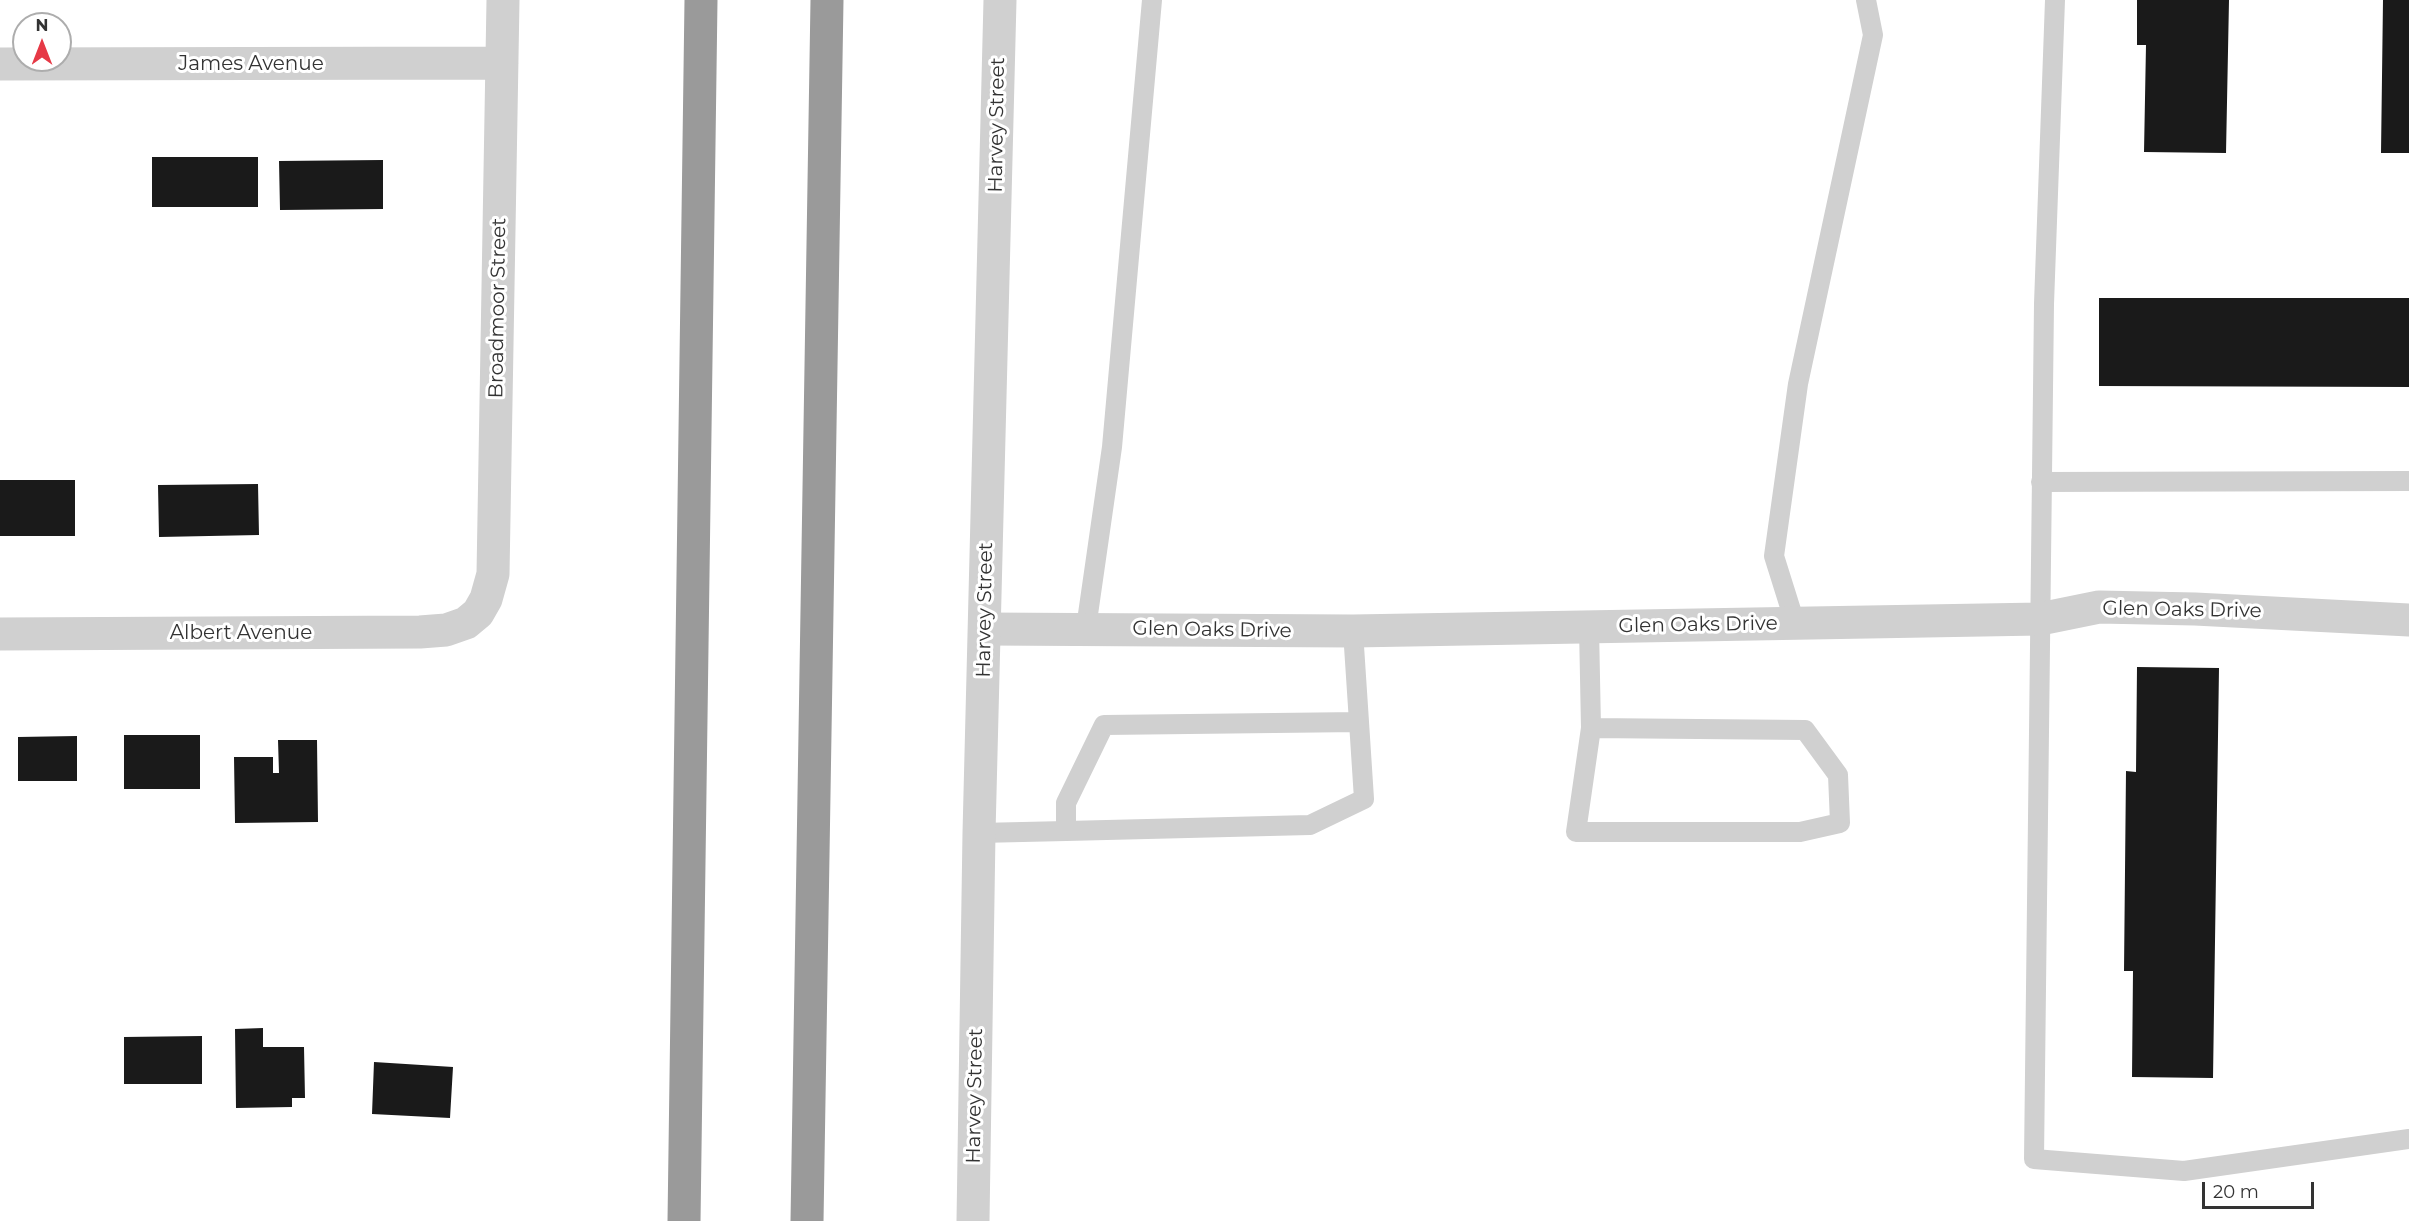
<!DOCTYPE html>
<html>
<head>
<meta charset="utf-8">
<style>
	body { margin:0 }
	#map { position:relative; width:2409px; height:1221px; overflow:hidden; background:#fff; font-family:Montserrat,sans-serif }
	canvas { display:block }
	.north { position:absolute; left:12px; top:12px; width:60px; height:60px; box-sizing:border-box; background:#fff; border:2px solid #adadad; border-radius:50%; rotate:0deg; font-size:16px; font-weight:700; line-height:24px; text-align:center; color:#333 }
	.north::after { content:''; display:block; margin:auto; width:21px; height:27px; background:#e63946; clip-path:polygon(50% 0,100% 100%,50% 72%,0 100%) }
	.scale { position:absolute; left:2202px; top:1182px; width:112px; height:27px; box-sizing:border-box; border:3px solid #333; border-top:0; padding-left:8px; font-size:18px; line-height:21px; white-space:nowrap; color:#333; -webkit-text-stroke:4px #fff; paint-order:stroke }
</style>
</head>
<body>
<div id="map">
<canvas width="2409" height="1221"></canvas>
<div class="north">N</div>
<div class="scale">20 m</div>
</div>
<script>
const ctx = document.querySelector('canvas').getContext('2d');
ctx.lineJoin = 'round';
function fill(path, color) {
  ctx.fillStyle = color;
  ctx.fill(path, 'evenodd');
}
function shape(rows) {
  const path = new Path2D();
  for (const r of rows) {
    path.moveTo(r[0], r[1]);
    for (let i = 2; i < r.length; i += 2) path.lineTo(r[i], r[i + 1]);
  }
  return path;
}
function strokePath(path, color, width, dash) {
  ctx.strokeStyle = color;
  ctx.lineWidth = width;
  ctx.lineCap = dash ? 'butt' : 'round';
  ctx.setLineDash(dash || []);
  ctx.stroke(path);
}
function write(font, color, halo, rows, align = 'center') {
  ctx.font = font + ' Montserrat,sans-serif';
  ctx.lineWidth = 6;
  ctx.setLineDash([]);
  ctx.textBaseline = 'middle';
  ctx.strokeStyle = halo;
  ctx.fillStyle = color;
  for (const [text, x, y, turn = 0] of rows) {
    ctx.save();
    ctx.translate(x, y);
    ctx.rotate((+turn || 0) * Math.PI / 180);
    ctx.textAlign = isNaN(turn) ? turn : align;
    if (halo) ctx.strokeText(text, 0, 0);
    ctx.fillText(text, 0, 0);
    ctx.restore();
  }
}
fill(shape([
	[2137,0,2229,0,2226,153,2144,152,2146,45,2137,45],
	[2383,0,2409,0,2409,153,2381,153],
	[152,157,258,157,258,207,152,207],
	[383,160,383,209,280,210,279,161],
	[2099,298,2409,298,2409,387,2099,386],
	[0,480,75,480,75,536,0,536],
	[258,484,259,535,159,537,158,485],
	[2137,667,2219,668,2213,1078,2132,1077,2133,971,2124,971,2126,771,2136,772],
	[124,735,200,735,200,789,124,789],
	[77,736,77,781,18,781,18,737],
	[278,740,317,740,318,822,235,823,234,757,273,757,273,773,279,773],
	[263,1028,263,1047,304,1047,305,1098,292,1098,292,1107,236,1108,235,1029],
	[202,1036,202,1084,124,1084,124,1037],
	[374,1062,453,1067,450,1118,372,1114]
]), '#1a1a1a');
strokePath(shape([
	[2055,0,2044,304,2034,1159,2184,1171,2409,1139],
	[2041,482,2409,481],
	[1795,623,1774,556,1798,384,1873,35,1866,0],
	[1589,627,1591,728,1805,730,1838,775,1840,823,1800,832,1576,832,1591,728],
	[1086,628,1112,447,1152,0],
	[1066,831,1310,825,1364,799,1359,722],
	[979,833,1066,831,1066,803,1104,725,1359,722,1353,631]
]), '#d0d0d0', 20);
strokePath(shape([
	[0,64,502,63],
	[985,629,1353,631,2040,619,2099,607,2195,609,2409,620],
	[0,634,420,632,446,630,466,623,478,613,486,599,493,574,503,0]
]), '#d0d0d0', 33);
strokePath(shape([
	[973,1221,979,833,1000,0]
]), '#d0d0d0', 33);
strokePath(shape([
	[684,1221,701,0],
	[807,1221,827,0]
]), '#9a9a9a', 33);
write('20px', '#333', '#fff', [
	["James Avenue",251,64],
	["Harvey Street",997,125,-89],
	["Broadmoor Street",498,308,-89],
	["Harvey Street",985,610,-89],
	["Glen Oaks Drive",2182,610,1],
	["Glen Oaks Drive",1698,625,-1],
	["Glen Oaks Drive",1212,630,1],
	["Albert Avenue",241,633],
	["Harvey Street",975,1096,-89]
]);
</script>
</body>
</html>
